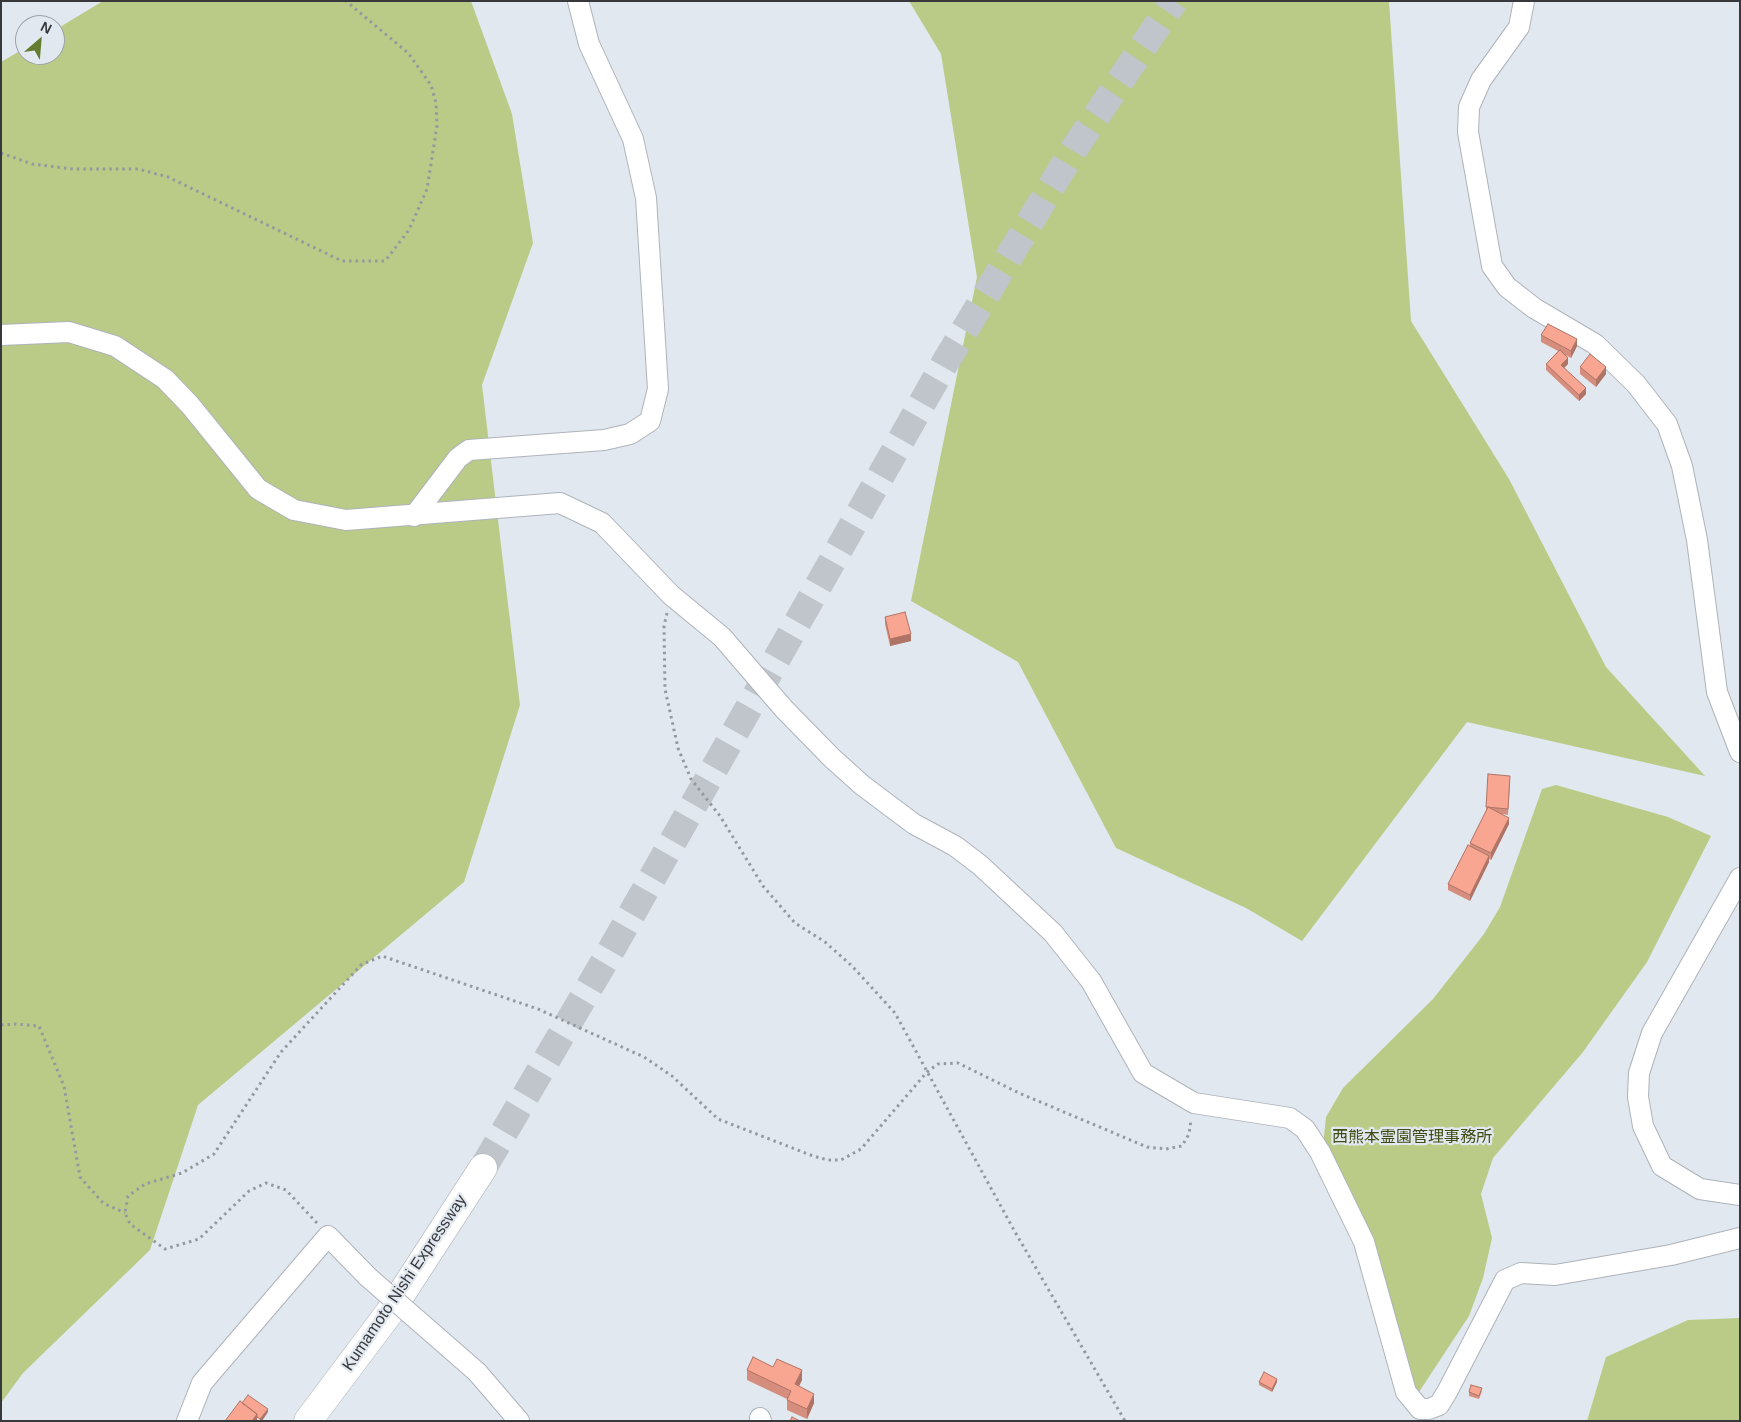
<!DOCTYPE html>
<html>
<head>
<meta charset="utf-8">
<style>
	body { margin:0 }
	#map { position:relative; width:1741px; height:1422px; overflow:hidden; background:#e2e8ef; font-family:Arial,sans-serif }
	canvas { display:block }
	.frame { position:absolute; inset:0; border:2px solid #36383b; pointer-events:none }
	.north { position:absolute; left:15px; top:15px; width:50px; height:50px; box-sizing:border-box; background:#e2e8ef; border:1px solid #9da2a7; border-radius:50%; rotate:27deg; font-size:14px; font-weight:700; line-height:20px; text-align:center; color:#36383b }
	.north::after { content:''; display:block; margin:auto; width:18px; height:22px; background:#647c2f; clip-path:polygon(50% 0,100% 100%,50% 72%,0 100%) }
</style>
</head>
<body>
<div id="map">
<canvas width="1741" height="1422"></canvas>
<div class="frame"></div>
<div class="north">N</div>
</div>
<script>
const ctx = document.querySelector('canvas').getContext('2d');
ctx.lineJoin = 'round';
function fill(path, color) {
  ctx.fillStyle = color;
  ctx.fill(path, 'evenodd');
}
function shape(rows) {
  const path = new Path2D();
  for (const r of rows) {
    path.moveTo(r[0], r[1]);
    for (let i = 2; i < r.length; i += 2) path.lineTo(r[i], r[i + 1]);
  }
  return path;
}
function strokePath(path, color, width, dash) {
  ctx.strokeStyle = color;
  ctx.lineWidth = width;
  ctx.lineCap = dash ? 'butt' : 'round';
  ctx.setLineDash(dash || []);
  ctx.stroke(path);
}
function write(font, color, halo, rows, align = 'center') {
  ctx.font = font + ' Arial,"Noto Sans JP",sans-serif';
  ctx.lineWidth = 4.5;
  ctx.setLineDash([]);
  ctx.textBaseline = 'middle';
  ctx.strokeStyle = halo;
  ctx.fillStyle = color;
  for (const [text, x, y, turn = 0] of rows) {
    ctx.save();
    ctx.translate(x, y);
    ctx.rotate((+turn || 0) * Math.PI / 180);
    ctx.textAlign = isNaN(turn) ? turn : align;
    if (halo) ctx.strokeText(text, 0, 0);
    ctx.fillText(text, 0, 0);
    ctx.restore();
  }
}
fill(shape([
	[103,1,471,1,512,114,533,243,482,385,520,705,464,882,198,1105,150,1250,23,1373,1,1403,1,62,25,48,25,55,55,55,55,30],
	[909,1,1389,1,1411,321,1509,479,1606,667,1705,776,1467,722,1302,941,1246,908,1116,848,1018,662,911,601,977,277,941,54],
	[1556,785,1668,817,1711,836,1647,962,1583,1052,1493,1158,1481,1194,1492,1238,1483,1278,1469,1316,1415,1398,1323,1146,1326,1117,1343,1088,1433,999,1484,934,1500,907,1542,789],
	[1740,1318,1740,1421,1587,1421,1606,1357,1688,1320]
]), '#b9cb86');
strokePath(shape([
	[483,1168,610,952,946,361,1074,149,1174,1]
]), '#c0c5cb', 28, [28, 14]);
const minor = shape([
	[1524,1,1519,27,1481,80,1469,107,1468,132,1492,266,1507,287,1534,308,1595,344,1636,384,1667,424,1682,466,1697,540,1717,692,1740,752],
	[1,335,69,332,115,346,165,379,190,405,258,489,294,510,346,520,560,503,602,523,671,595,722,637,784,709,832,758,862,785,914,824,955,846,980,865,1053,933,1091,981,1143,1073,1194,1103,1290,1118,1305,1129,1320,1152,1364,1242,1406,1392,1420,1409,1429,1409,1439,1405,1447,1392,1505,1280,1521,1273,1555,1275,1671,1255,1740,1238],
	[414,516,458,458,469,450,604,440,630,434,650,421,658,389,646,198,633,139,589,44,578,1],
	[1740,878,1652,1033,1639,1073,1638,1097,1643,1126,1662,1166,1700,1189,1740,1195],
	[477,1372,519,1421],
	[760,1418,761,1421],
	[187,1421,202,1383,328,1236,368,1277]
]);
const motorway = shape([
	[308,1421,389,1313,483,1168]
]);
strokePath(minor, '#aeb3bb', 22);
strokePath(motorway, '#aeb3bb', 29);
strokePath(shape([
	[1,153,32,164,73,169,138,169,168,177,342,261,385,261,409,230,427,189,437,126,436,103,431,85,408,53,346,1],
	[667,613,664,626,665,689,678,748,691,779,720,816,763,886,795,923,825,942,852,966,895,1013,1015,1232,1125,1421],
	[1,1025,16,1024,39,1026,64,1086,80,1177,103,1203,125,1213],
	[317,1223,286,1190,266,1183,249,1191,199,1239,165,1249,130,1224,125,1213,128,1196,145,1184,182,1173,214,1154,281,1052,361,965,382,956,538,1009,644,1057,672,1076,718,1119,813,1156,828,1160,841,1160,861,1149,927,1072,938,1064,958,1063,1019,1093,1147,1147,1166,1149,1182,1146,1189,1134,1191,1120]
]), '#95999f', 3, [2.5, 4]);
strokePath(minor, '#fff', 20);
strokePath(motorway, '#fff', 28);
const minorBridge = shape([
	[368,1277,477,1372]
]);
strokePath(minorBridge, '#aeb3bb', 22, []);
strokePath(minorBridge, '#fff', 20);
fill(shape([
	[1541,335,1577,346,1571,358,1565,355,1568,364,1564,368,1586,394,1579,401,1546,370,1546,364,1558,351,1541,342],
	[1580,367,1606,374,1596,387,1580,374],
	[885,617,911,641,890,646,885,624],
	[1510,783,1508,815,1502,814,1509,824,1491,860,1489,859,1489,862,1470,901,1448,890,1448,884,1470,846,1470,843,1486,812,1486,807],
	[747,1370,802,1380,799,1386,814,1403,807,1419,787,1410,787,1399,747,1380],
	[1259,1382,1277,1382,1272,1392,1259,1385],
	[1482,1391,1479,1399,1469,1396,1469,1392]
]), '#d58e7d');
fill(shape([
	[1577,339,1577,346,1571,358,1571,351],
	[1568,358,1568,364,1561,371,1561,365],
	[1606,367,1606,374,1596,387,1596,380],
	[1586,388,1586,394,1579,401,1579,395],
	[911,634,911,641,890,646,890,639],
	[1509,818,1509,824,1491,860,1491,853],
	[1489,856,1489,862,1470,901,1470,895],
	[802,1370,802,1380,795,1394,795,1384],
	[1277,1379,1277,1382,1272,1392,1272,1389],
	[814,1394,814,1403,807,1419,807,1409],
	[268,1409,268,1412,262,1421,260,1421,260,1419],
	[257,1414,257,1421,252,1421]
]), '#ae7466');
const building = shape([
	[1548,324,1577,339,1571,351,1541,335,1548,324],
	[1560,350,1568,358,1561,365,1586,388,1579,395,1546,364,1560,350],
	[1590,354,1606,367,1596,380,1580,367,1590,354],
	[905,612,911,634,890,639,885,617,905,612],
	[1488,774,1510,776,1508,809,1486,807,1488,774],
	[1488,807,1509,818,1491,853,1470,843,1488,807],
	[1468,845,1489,856,1470,895,1448,884,1468,845],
	[753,1357,773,1367,777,1359,802,1370,795,1384,814,1394,807,1409,787,1400,791,1391,747,1370,753,1357],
	[1264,1372,1277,1379,1272,1389,1259,1382,1264,1372],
	[1471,1385,1482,1388,1479,1396,1469,1392,1471,1385],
	[248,1395,268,1409,260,1419,257,1417,257,1414,242,1403,248,1395],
	[240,1401,257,1414,252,1421,225,1421,240,1401],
	[792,1417,800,1421,790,1421,792,1417]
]);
fill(building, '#f8a591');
strokePath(building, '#ae7466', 1);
write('16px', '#404c14', '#e2e8ef', [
	["西熊本霊園管理事務所",1412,1138]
]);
write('16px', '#36383b', '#e2e8ef', [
	["Kumamoto Nishi Expressway",405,1283,-56]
]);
</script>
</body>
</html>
